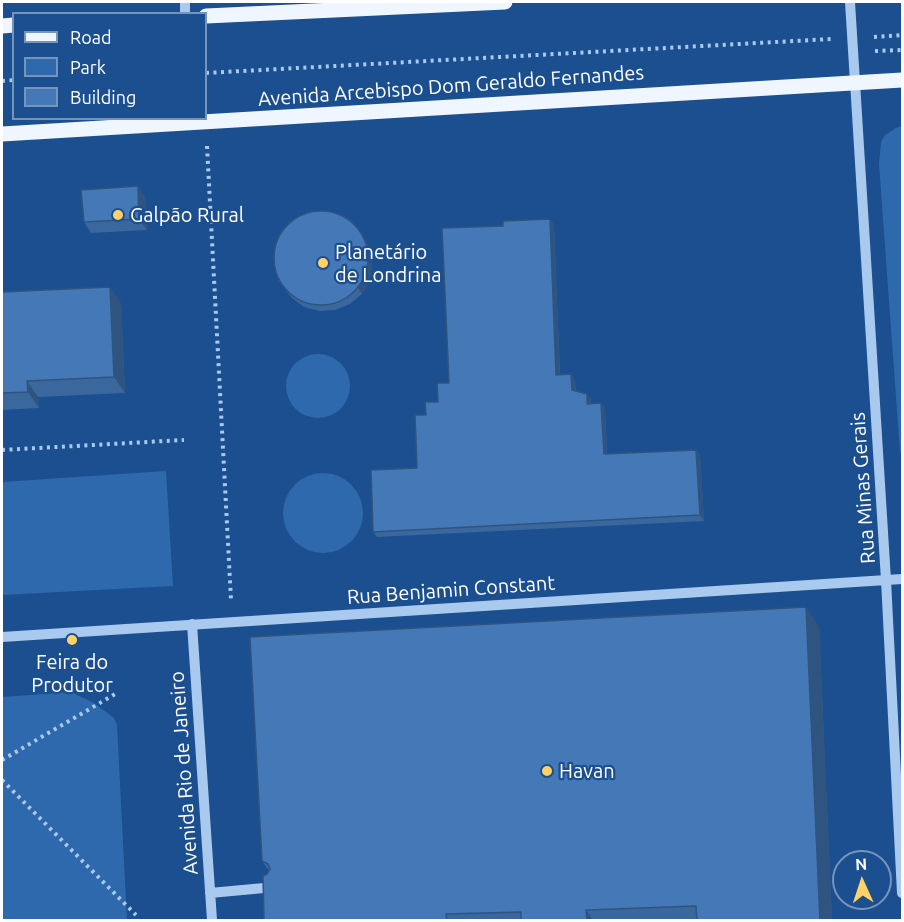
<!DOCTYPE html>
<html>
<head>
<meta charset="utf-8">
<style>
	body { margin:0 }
	#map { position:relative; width:904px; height:922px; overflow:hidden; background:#1b4f8f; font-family:Ubuntu,sans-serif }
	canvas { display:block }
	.frame { position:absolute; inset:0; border:3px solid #fff; pointer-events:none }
	.legend { position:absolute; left:12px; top:12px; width:195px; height:108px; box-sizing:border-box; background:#1b4f8f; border:2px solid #7695bc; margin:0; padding:8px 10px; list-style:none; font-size:18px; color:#fff }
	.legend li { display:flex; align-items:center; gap:12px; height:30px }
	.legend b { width:30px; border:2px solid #7695bc }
	.north { position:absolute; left:832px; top:850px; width:60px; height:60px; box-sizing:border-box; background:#1b4f8f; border:2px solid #7695bc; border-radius:50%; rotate:357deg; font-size:16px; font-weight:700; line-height:24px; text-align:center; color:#fff }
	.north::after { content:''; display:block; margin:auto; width:21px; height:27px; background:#ffd166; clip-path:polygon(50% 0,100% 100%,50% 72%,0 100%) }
</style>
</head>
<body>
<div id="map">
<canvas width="904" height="922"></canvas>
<div class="frame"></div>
<ul class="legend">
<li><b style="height:8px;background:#f0f6ff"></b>Road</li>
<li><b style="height:16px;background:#2e69ad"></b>Park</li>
<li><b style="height:16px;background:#4478b7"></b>Building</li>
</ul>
<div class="north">N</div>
</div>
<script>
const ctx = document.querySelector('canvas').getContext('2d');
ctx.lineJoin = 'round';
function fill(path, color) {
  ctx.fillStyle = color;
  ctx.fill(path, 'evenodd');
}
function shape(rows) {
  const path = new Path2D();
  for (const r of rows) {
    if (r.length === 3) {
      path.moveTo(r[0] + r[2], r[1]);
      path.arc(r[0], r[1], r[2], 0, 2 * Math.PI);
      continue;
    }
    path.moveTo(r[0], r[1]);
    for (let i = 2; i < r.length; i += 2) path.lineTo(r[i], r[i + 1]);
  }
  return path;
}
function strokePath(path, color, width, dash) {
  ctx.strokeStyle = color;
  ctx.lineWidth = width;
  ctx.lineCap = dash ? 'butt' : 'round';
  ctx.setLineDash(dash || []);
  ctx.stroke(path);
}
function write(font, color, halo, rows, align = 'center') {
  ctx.font = font + ' Ubuntu,sans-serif';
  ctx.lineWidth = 4.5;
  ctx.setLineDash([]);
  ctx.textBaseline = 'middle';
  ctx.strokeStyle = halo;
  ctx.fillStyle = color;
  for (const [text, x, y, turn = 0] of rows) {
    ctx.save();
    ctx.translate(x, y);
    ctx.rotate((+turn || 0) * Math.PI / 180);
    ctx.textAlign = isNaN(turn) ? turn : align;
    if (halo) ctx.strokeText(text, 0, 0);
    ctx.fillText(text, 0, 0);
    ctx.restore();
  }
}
fill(shape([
	[902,126,902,454,900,452,879,164,881,142,885,135,896,128],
	[318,386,32],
	[166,471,173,586,2,595,2,482],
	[323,513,40],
	[71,692,94,703,114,718,117,725,127,920,2,920,2,697]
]), '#2e69ad');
strokePath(shape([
	[874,37,902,35],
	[875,51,902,50],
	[206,73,831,39],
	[2,81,14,80],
	[207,146,231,600],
	[2,450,184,440],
	[2,760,117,693],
	[2,780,136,915]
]), '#a9c9ee', 4, [3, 4.5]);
strokePath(shape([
	[185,2,185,14],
	[850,2,886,580,902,893],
	[192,624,212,920],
	[2,637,902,579],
	[210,893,275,887]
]), '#a9c9ee', 10);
strokePath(shape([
	[206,16,505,2],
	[2,26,14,25],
	[2,134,902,80]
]), '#f0f6ff', 15);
fill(shape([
	[145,197,147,230,91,233,84,222],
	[550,219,554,225,560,375,575,380,576,391,591,399,591,404,601,403,605,409,607,454,696,450,700,455,704,521,377,537,373,532,417,468,426,415,438,402,449,383,503,226],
	[362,235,370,249,372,265,370,280,362,294,350,304,335,310,319,311,304,307,292,298,278,280],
	[2,292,121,303,125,393,38,397,39,408,2,410],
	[819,626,832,921,264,921,267,874,269,871,262,861]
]), '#3a679d');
fill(shape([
	[138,186,145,197,147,230,139,219],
	[550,219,554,225,560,381,556,375],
	[358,229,370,249,372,265,370,280,362,294,358,288],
	[110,287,121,303,125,393,114,377],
	[571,374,575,380,576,396,572,390],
	[27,381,38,397,39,408,28,392],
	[587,394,591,399,591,410,587,404],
	[601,403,605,409,607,459,604,454],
	[696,450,700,455,704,521,700,515],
	[806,607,819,626,832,921,820,921],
	[586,910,594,921,587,921]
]), '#305480');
const building = shape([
	[138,186,139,219,84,222,81,190,138,186],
	[321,258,47],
	[550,219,556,375,571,374,572,390,587,394,587,404,601,403,604,454,696,450,700,515,373,532,371,470,417,468,415,415,426,415,425,402,438,402,437,383,449,383,442,228,503,226,503,221,550,219],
	[110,287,114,377,27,381,28,392,2,393,2,292,110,287],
	[806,607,820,921,697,921,696,906,586,910,587,921,521,921,521,912,446,914,447,921,264,921,263,876,267,874,270,869,268,864,262,861,250,637,806,607]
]);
fill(building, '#4478b7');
strokePath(building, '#305480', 1.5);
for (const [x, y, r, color] of [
	[118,215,6,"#ffd166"],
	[323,263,6,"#ffd166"],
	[72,640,6,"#ffd166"],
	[547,771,6,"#ffd166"]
]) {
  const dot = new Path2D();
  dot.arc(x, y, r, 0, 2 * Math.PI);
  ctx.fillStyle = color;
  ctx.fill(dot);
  strokePath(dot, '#1b4f8f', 2);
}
write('20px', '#fff', '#1b4f8f', [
	["Avenida Arcebispo Dom Geraldo Fernandes",451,86,-4],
	["Rua Minas Gerais",863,488,-94],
	["Rua Benjamin Constant",451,590,-4],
	["Avenida Rio de Janeiro",184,773,-94]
]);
write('20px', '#fff', '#1b4f8f', [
	["Galpão Rural",130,215],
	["Planetário",335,252],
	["de Londrina",335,275],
	["Feira do",72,662,"center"],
	["Produtor",72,685,"center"],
	["Havan",559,771]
], 'left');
</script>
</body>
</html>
